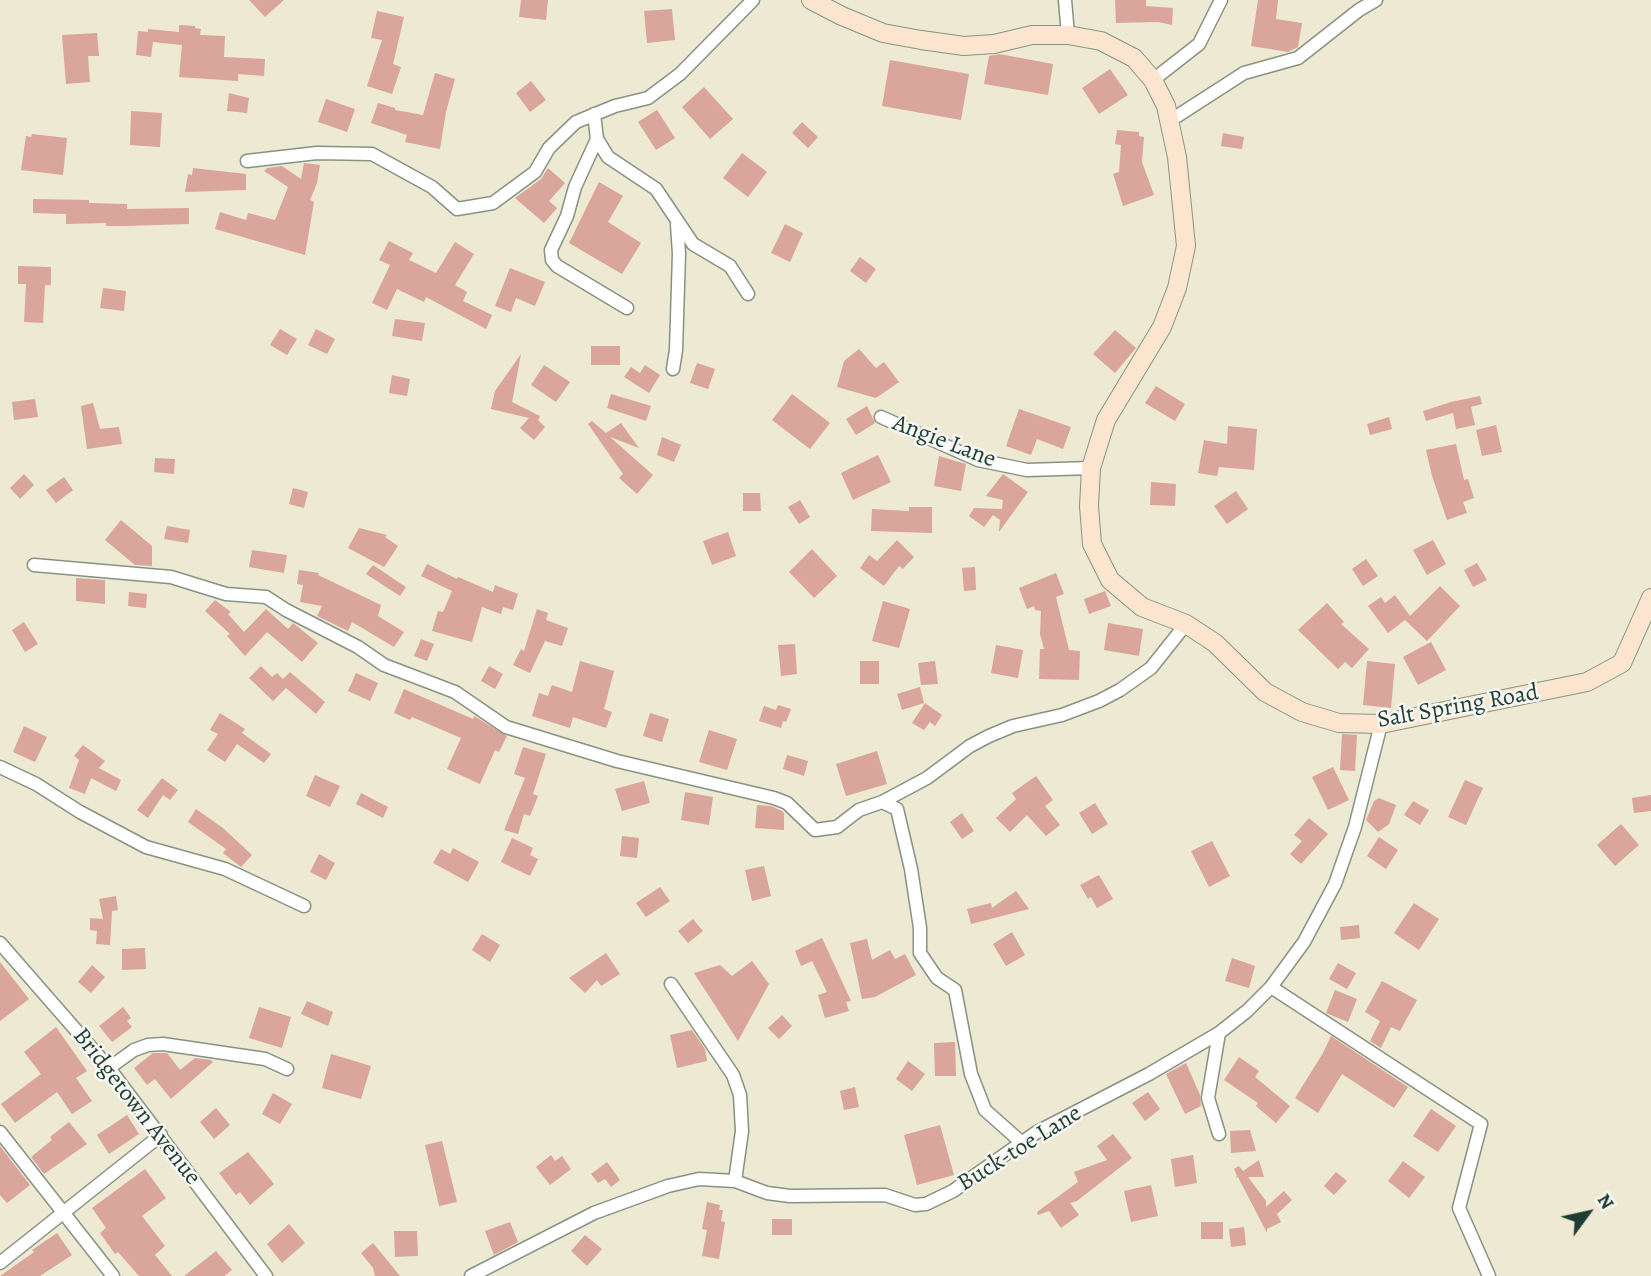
<!DOCTYPE html>
<html>
<head>
<meta charset="utf-8">
<style>
	body { margin:0 }
	#map { position:relative; width:1651px; height:1276px; overflow:hidden; background:#ede9d2; font-family:Alegreya,serif }
	canvas { display:block }
	.north { position:absolute; left:1553px; top:1178px; width:70px; height:70px; -webkit-text-stroke:5px #f6f6f2; paint-order:stroke; rotate:57deg; font-size:19px; font-weight:700; line-height:28px; text-align:center; color:#1f3d34 }
	.north::after { content:''; display:block; margin:auto; width:24px; height:32px; background:#1f3d34; clip-path:polygon(50% 0,100% 100%,50% 72%,0 100%) }
</style>
</head>
<body>
<div id="map">
<canvas width="1651" height="1276"></canvas>
<div class="north">N</div>
</div>
<script>
const ctx = document.querySelector('canvas').getContext('2d');
ctx.lineJoin = 'round';
function fill(path, color) {
  ctx.fillStyle = color;
  ctx.fill(path, 'evenodd');
}
function shape(rows) {
  const path = new Path2D();
  for (const r of rows) {
    path.moveTo(r[0], r[1]);
    for (let i = 2; i < r.length; i += 2) path.lineTo(r[i], r[i + 1]);
  }
  return path;
}
function strokePath(path, color, width, dash) {
  ctx.strokeStyle = color;
  ctx.lineWidth = width;
  ctx.lineCap = dash ? 'butt' : 'round';
  ctx.setLineDash(dash || []);
  ctx.stroke(path);
}
function write(font, color, halo, rows, align = 'center') {
  ctx.font = font + ' Alegreya,serif';
  ctx.lineWidth = 5;
  ctx.setLineDash([]);
  ctx.textBaseline = 'middle';
  ctx.strokeStyle = halo;
  ctx.fillStyle = color;
  for (const [text, x, y, turn = 0] of rows) {
    ctx.save();
    ctx.translate(x, y);
    ctx.rotate((+turn || 0) * Math.PI / 180);
    ctx.textAlign = isNaN(turn) ? turn : align;
    if (halo) ctx.strokeText(text, 0, 0);
    ctx.fillText(text, 0, 0);
    ctx.restore();
  }
}
fill(shape([
	[249,0,284,0,265,17],
	[521,0,548,0,546,20,519,17],
	[1115,0,1146,0,1146,6,1173,8,1172,25,1158,22,1116,23],
	[1258,0,1278,0,1276,19,1302,23,1298,47,1288,52,1251,46],
	[672,9,675,40,647,43,644,11],
	[377,11,404,17,393,64,401,67,392,94,367,86,382,40,371,38],
	[179,25,195,26,195,28,201,29,200,35,225,36,224,57,265,59,264,76,238,74,238,81,179,77,182,45,153,42,151,57,136,55,138,31,148,32,148,29,179,32],
	[97,33,99,56,88,56,90,82,66,84,62,35],
	[999,54,1053,64,1048,95,984,84,989,56],
	[890,60,969,74,961,120,882,106],
	[1110,69,1128,95,1099,114,1082,88],
	[435,73,455,79,446,112,440,149,405,142,407,135,371,123,378,103,395,108,395,110,423,115],
	[531,81,546,100,530,112,516,93],
	[704,87,733,119,710,139,682,107],
	[229,93,249,98,247,113,227,111],
	[326,99,355,109,347,132,318,122],
	[657,110,675,138,656,150,638,122],
	[131,111,162,113,160,147,130,145],
	[802,122,818,137,808,148,792,133],
	[1117,130,1139,132,1139,136,1144,137,1142,162,1154,195,1123,206,1113,174,1119,172,1121,145,1115,144],
	[1223,133,1244,137,1242,149,1221,146],
	[32,134,67,138,63,175,21,170,26,136,31,137],
	[742,153,767,172,748,197,723,178],
	[304,163,320,165,317,183,310,200,314,202,305,255,215,229,220,212,246,220,248,213,275,220,288,187,264,171,267,168,282,166,301,179],
	[193,168,246,174,246,190,185,192,188,174,192,175],
	[548,168,565,183,549,201,557,208,544,223,515,198,541,179],
	[599,182,623,196,608,222,641,243,622,274,569,243],
	[33,199,89,200,89,203,127,204,127,209,189,208,189,224,126,226,106,226,106,223,66,224,66,214,33,213],
	[785,224,803,233,790,262,771,253],
	[389,241,413,253,409,260,436,273,455,242,474,254,455,285,467,292,463,301,492,315,486,329,426,297,424,302,397,289,387,310,372,303,390,265,379,260],
	[860,257,876,269,866,283,850,271],
	[18,266,51,267,51,285,45,285,43,323,24,322,26,284,18,284],
	[510,268,545,282,535,306,516,298,511,312,495,306],
	[103,288,126,291,124,311,100,308],
	[395,319,425,323,422,341,392,336],
	[280,329,297,339,287,355,270,345],
	[316,329,335,339,327,354,308,345],
	[1115,330,1136,348,1115,373,1093,354],
	[591,346,620,346,620,365,591,365],
	[859,349,876,368,884,362,899,382,876,398,837,387,844,361],
	[521,354,512,402,540,416,538,420,545,427,534,440,520,428,529,418,491,409,495,391],
	[697,363,715,369,708,389,690,383],
	[544,365,570,382,556,402,531,385],
	[645,365,660,375,649,393,624,377,631,367,640,373],
	[392,375,410,379,407,396,389,393],
	[1156,386,1185,404,1175,421,1145,403],
	[611,394,651,406,646,421,607,408],
	[792,394,830,423,810,449,772,420],
	[1480,396,1482,404,1471,407,1475,425,1456,429,1453,413,1426,421,1423,411,1451,402],
	[35,399,38,417,14,420,12,402],
	[93,403,100,429,119,427,122,444,87,449,81,406],
	[867,406,875,423,856,435,846,419],
	[1019,409,1071,427,1063,449,1037,439,1031,455,1006,446],
	[1389,417,1392,429,1370,435,1367,424],
	[592,421,606,433,621,423,639,448,610,437,653,475,637,494,619,478,623,474,588,424],
	[1496,425,1502,452,1482,456,1476,430],
	[1228,426,1257,429,1254,470,1219,467,1217,476,1198,473,1204,440,1227,444],
	[662,437,681,445,674,462,657,455],
	[1456,444,1464,480,1468,479,1474,498,1463,502,1467,513,1447,520,1432,476,1426,450],
	[878,455,891,482,853,500,841,473],
	[939,456,966,464,961,491,934,486],
	[155,458,175,459,174,474,154,472],
	[24,474,34,485,20,499,10,488],
	[1003,474,1028,492,999,532,1000,520,993,515,984,527,969,516,974,508,1002,509,1003,500,986,496],
	[64,477,73,490,56,503,46,490],
	[1151,482,1176,484,1175,506,1150,505],
	[293,488,308,492,304,508,289,504],
	[1236,491,1248,509,1227,524,1214,506],
	[743,493,760,493,761,511,743,511],
	[800,500,810,517,799,524,788,507],
	[909,507,932,507,932,533,871,531,872,509,909,511],
	[121,520,152,546,152,566,135,565,105,540],
	[167,526,190,530,188,543,164,539],
	[359,528,387,535,385,537,398,546,384,567,348,548],
	[728,532,736,556,712,565,703,541],
	[897,540,914,557,903,569,899,566,884,586,860,568,869,555,877,561],
	[1433,540,1446,564,1427,575,1413,550],
	[812,549,837,576,814,598,789,572],
	[252,550,287,555,284,573,249,567],
	[1366,559,1378,576,1363,586,1352,569],
	[1477,563,1487,580,1473,587,1464,570],
	[427,564,457,579,458,577,493,592,495,585,518,594,513,610,503,607,501,614,482,607,472,642,432,631,438,611,443,612,452,591,421,576],
	[373,565,406,587,400,596,366,574],
	[975,567,976,590,964,591,962,568],
	[299,570,319,573,318,575,381,605,378,616,404,632,394,647,352,622,348,631,317,616,322,606,300,602,303,585,297,584],
	[1056,573,1064,594,1056,597,1069,650,1080,651,1079,680,1039,679,1040,649,1044,649,1040,634,1041,611,1035,610,1034,606,1027,609,1019,588],
	[76,578,105,580,105,604,76,601],
	[1440,586,1460,606,1427,641,1405,620,1388,633,1368,606,1381,597,1385,603,1395,595,1410,616],
	[1105,591,1111,606,1089,614,1084,599],
	[129,592,147,594,146,608,128,606],
	[215,600,231,612,228,614,244,632,266,609,288,629,293,623,318,643,302,662,267,632,245,656,227,636,230,634,205,611],
	[883,601,910,609,899,648,872,641],
	[1327,603,1344,622,1341,624,1369,649,1352,668,1345,662,1338,669,1298,630],
	[537,609,548,613,546,620,568,628,562,646,545,641,530,673,513,665,521,649,524,651],
	[24,622,38,644,25,652,12,630],
	[1108,623,1143,629,1139,656,1104,650],
	[421,639,434,644,427,661,414,656],
	[1431,642,1446,670,1418,685,1403,657],
	[795,644,797,674,781,676,778,645],
	[996,645,1023,650,1018,678,991,673],
	[580,661,614,671,604,709,612,712,606,728,573,717,570,728,532,716,539,693,548,696,552,685,572,692],
	[860,661,879,661,879,684,860,684],
	[935,661,938,684,921,685,918,663],
	[1367,661,1395,664,1391,708,1363,705],
	[261,666,272,677,277,673,283,679,290,672,325,702,316,714,286,688,273,701,249,678],
	[489,666,503,674,495,689,481,681],
	[356,673,378,683,370,701,348,691],
	[920,687,924,703,902,710,897,694],
	[404,689,473,719,474,716,507,736,499,752,495,750,480,784,447,769,461,738,412,717,410,720,394,713],
	[925,703,942,715,935,726,930,722,924,730,912,723],
	[778,705,791,709,786,722,783,721,781,728,759,721,764,706,776,710],
	[220,713,245,729,242,733,271,754,264,763,237,744,225,762,207,750,218,734,210,730],
	[650,713,669,719,662,742,643,736],
	[24,726,47,737,35,762,13,752],
	[709,730,737,739,727,770,699,762],
	[1342,734,1357,735,1355,771,1340,770],
	[83,745,105,761,99,768,121,780,116,791,91,778,85,794,69,788,79,760,74,756],
	[523,747,546,754,533,794,538,796,530,816,524,814,518,834,504,830,525,778,514,774],
	[877,751,887,784,846,796,836,764],
	[787,755,808,761,804,776,783,769],
	[1333,767,1349,800,1328,810,1312,777],
	[315,775,340,786,330,807,306,796],
	[1036,776,1053,800,1045,806,1060,825,1046,836,1027,815,1010,832,996,818,1016,799,1012,793],
	[162,778,178,790,170,800,163,795,148,818,137,810],
	[1465,780,1483,788,1466,825,1448,817],
	[644,781,650,803,622,811,615,789],
	[685,792,713,797,709,825,681,820],
	[361,793,388,807,383,818,356,804],
	[1651,795,1651,811,1634,813,1632,798],
	[1379,798,1396,805,1389,824,1378,832,1366,820,1374,801],
	[1413,801,1429,810,1420,825,1404,815],
	[1095,803,1108,824,1092,834,1079,813],
	[757,805,771,806,782,811,784,813,784,830,755,828],
	[196,809,223,828,252,855,241,867,223,853,226,849,188,822],
	[962,813,974,831,962,839,950,822],
	[1309,818,1328,834,1301,864,1290,854,1302,841,1294,835],
	[1621,824,1639,845,1615,866,1597,845],
	[622,836,639,838,637,858,620,856],
	[1379,837,1398,850,1386,869,1367,856],
	[512,838,533,848,530,855,538,859,530,876,501,862],
	[1212,841,1230,876,1209,887,1191,851],
	[453,848,479,862,468,882,433,863,441,849,450,854],
	[319,854,335,863,326,880,310,872],
	[764,866,771,896,752,901,745,870],
	[1099,875,1113,899,1097,908,1091,897,1088,899,1080,885],
	[660,887,670,901,646,917,636,903],
	[1016,891,1029,909,971,924,967,909,991,903,992,908],
	[116,896,118,910,112,911,110,945,96,944,97,931,90,930,90,918,103,919,99,899],
	[1414,903,1439,919,1419,950,1394,933],
	[693,919,703,931,688,943,678,931],
	[1359,925,1360,938,1341,940,1340,927],
	[1012,932,1025,955,1006,966,993,944],
	[482,934,500,945,490,962,472,950],
	[822,938,851,1001,846,1002,849,1011,825,1018,818,995,827,992,812,961,801,966,795,951],
	[867,939,872,960,890,950,895,959,905,954,916,975,875,997,862,999,850,943],
	[145,948,146,969,122,970,122,949],
	[606,953,620,974,601,986,597,980,585,993,569,978],
	[1232,958,1255,966,1249,988,1225,981],
	[752,961,769,984,738,1041,694,973,720,965,732,976],
	[0,962,29,999,0,1021],
	[1338,963,1356,973,1347,989,1329,979],
	[92,965,105,977,91,993,78,982],
	[1382,981,1417,1000,1400,1031,1391,1027,1381,1048,1370,1041,1380,1021,1365,1012],
	[1335,990,1357,999,1348,1022,1326,1013],
	[307,1001,333,1012,328,1026,301,1014],
	[123,1007,131,1018,127,1021,132,1027,112,1042,99,1026],
	[259,1007,291,1017,282,1048,249,1038],
	[782,1015,792,1026,779,1039,768,1028],
	[56,1027,87,1071,76,1078,92,1101,72,1114,57,1092,15,1123,1,1104,41,1074,24,1052],
	[692,1030,705,1049,707,1061,677,1068,670,1035],
	[1331,1036,1408,1087,1394,1108,1342,1074,1318,1113,1295,1098,1323,1053],
	[955,1042,956,1076,935,1076,934,1043],
	[153,1053,167,1053,180,1070,195,1058,211,1060,213,1062,171,1099,155,1079,147,1085,134,1068],
	[331,1054,371,1066,361,1099,322,1088],
	[1239,1057,1259,1071,1255,1077,1290,1106,1276,1123,1256,1106,1258,1103,1224,1080],
	[908,1061,925,1074,912,1091,896,1079],
	[1186,1063,1200,1095,1201,1106,1185,1114,1166,1074],
	[855,1087,859,1107,844,1110,840,1091],
	[1148,1092,1160,1109,1145,1121,1132,1103],
	[273,1093,292,1104,280,1124,262,1114],
	[216,1108,230,1125,214,1139,200,1122],
	[1431,1109,1456,1126,1438,1152,1413,1136],
	[127,1115,139,1134,109,1154,97,1135],
	[69,1122,87,1144,44,1174,31,1157,52,1140,50,1137],
	[940,1125,954,1175,917,1185,904,1135],
	[1250,1130,1256,1151,1231,1153,1230,1131],
	[1113,1134,1132,1158,1077,1201,1070,1203,1079,1215,1061,1228,1049,1211,1038,1215,1037,1212,1078,1182,1074,1172,1107,1160,1097,1146],
	[442,1141,457,1202,439,1206,425,1145],
	[0,1146,30,1185,7,1203,0,1195],
	[248,1152,274,1184,250,1205,240,1192,236,1195,219,1173],
	[551,1155,555,1161,562,1156,571,1169,550,1185,536,1167],
	[1193,1155,1197,1183,1175,1187,1171,1159],
	[1259,1160,1264,1177,1248,1177,1266,1201,1266,1207,1284,1191,1292,1200,1277,1214,1281,1222,1267,1229,1267,1233,1238,1177,1235,1178,1237,1176,1234,1169,1239,1166,1243,1171],
	[1403,1161,1425,1177,1409,1198,1388,1181],
	[607,1162,620,1180,611,1187,605,1179,598,1183,591,1174],
	[145,1169,166,1198,142,1216,165,1246,155,1255,172,1276,139,1276,118,1252,115,1254,100,1233,106,1228,92,1208],
	[1336,1172,1347,1181,1334,1195,1324,1186],
	[1151,1185,1158,1216,1131,1222,1124,1191],
	[707,1202,720,1205,719,1210,723,1210,721,1221,725,1222,719,1259,702,1256,707,1230,702,1229],
	[772,1219,792,1219,792,1235,772,1235],
	[510,1222,518,1242,494,1255,485,1231],
	[1201,1222,1223,1222,1223,1239,1201,1239],
	[289,1224,305,1243,282,1263,267,1244],
	[1244,1227,1246,1245,1231,1247,1229,1229],
	[394,1231,417,1231,418,1256,395,1257],
	[57,1233,72,1255,40,1276,0,1276,34,1252,32,1250],
	[585,1235,602,1249,587,1266,571,1251],
	[373,1243,400,1276,375,1276,373,1268,361,1253],
	[216,1251,232,1270,224,1276,184,1276]
]), '#daa59a');
const street = shape([
	[1065,0,1068,35],
	[1153,80,1199,44,1221,0],
	[594,114,597,139,608,157,656,189,693,244,730,266,748,294],
	[1168,122,1244,73,1298,58,1359,10,1376,0],
	[597,139,575,187,567,216,551,250,552,260,557,266,627,308],
	[247,161,317,153,372,154,432,187,457,209,493,203,535,172,549,148,576,122,615,106,648,98,680,74,753,0],
	[673,369,676,350,679,254,677,224],
	[881,417,978,460,1027,470,1091,468],
	[34,565,171,577,226,594,266,597,286,610,358,647,384,665,455,692,506,727,617,761,774,798,787,803,815,830,837,827,859,810,882,802,897,809,911,869,920,928,920,953,937,978,955,990,971,1074,985,1110,1021,1142],
	[0,767,36,784,80,812,146,847,225,869,304,906],
	[882,802,927,778,970,746,989,736,1013,726,1062,715,1099,701,1120,690,1151,668,1186,624],
	[0,943,109,1068,266,1276],
	[671,984,733,1075,740,1095,742,1131,735,1181],
	[1271,987,1481,1124,1459,1208,1489,1276],
	[1219,1033,1208,1098,1219,1134],
	[109,1068,134,1050,148,1045,163,1044,265,1059,287,1069],
	[0,1132,113,1276],
	[0,1263,161,1135],
	[471,1276,594,1213,668,1186,699,1179,735,1181,767,1193,790,1196,885,1195,915,1205,926,1204,953,1191,1037,1132,1149,1074,1219,1033,1247,1011,1271,987,1304,942,1335,884,1355,827,1381,724]
]);
const secondary = shape([
	[811,0,842,16,883,33,921,40,964,46,994,44,1032,35,1068,35,1101,41,1134,58,1153,80,1166,106,1177,157,1186,246,1177,288,1162,327,1106,420,1091,468,1089,506,1092,544,1110,580,1142,607,1186,624,1215,643,1265,692,1302,712,1339,723,1381,724,1587,682,1622,663,1651,598]
]);
strokePath(street, '#869383', 15);
strokePath(secondary, '#869383', 20);
strokePath(street, '#fff', 12);
strokePath(secondary, '#fce5cf', 18);
write('24px', '#1f3d34', '#f6f6f2', [
	["Angie Lane",944,442,21],
	["Salt Spring Road",1458,707,-10],
	["Bridgetown Avenue",136,1107,52],
	["Buck-toe Lane",1020,1149,-32]
]);
</script>
</body>
</html>
